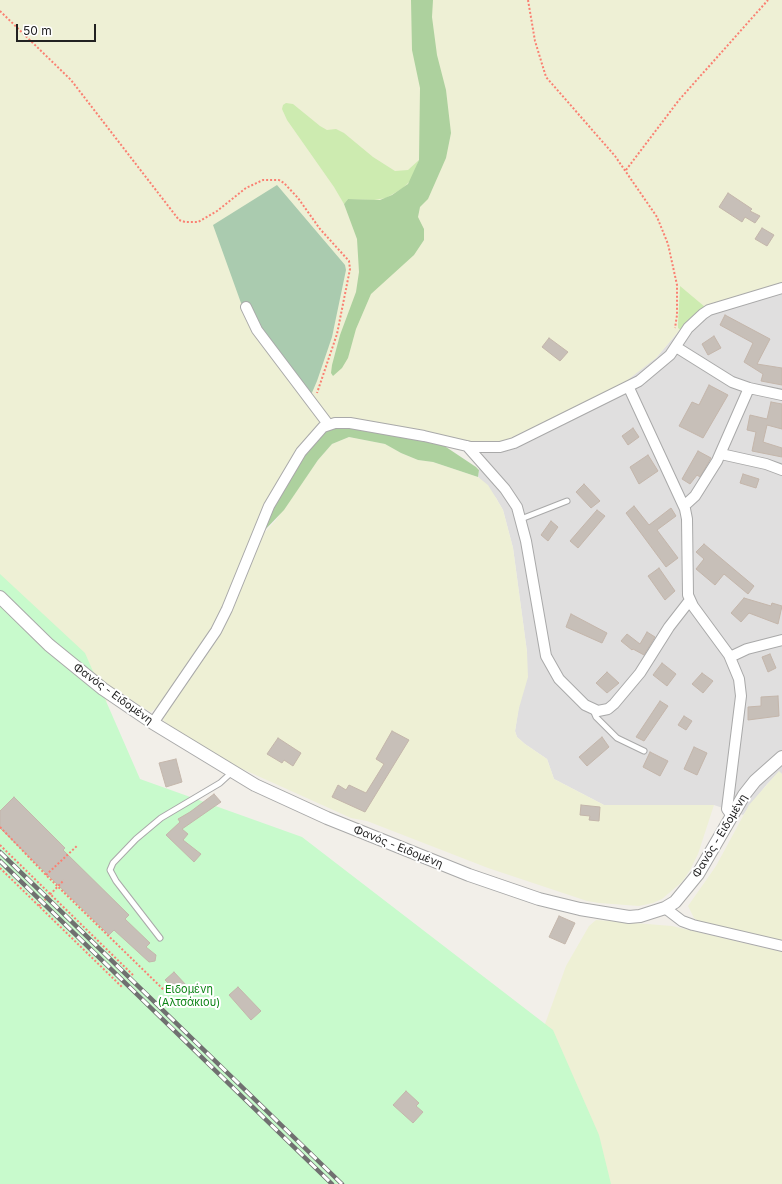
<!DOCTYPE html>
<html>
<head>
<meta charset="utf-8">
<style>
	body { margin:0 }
	#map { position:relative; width:782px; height:1184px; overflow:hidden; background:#f2efe9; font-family:Inter,sans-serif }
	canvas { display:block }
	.scale { position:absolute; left:16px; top:24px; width:80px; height:18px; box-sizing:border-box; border:2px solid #222; border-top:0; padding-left:5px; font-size:12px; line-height:14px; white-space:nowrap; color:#222; -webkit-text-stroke:3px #fff; paint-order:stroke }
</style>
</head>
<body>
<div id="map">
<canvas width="782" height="1184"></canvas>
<div class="scale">50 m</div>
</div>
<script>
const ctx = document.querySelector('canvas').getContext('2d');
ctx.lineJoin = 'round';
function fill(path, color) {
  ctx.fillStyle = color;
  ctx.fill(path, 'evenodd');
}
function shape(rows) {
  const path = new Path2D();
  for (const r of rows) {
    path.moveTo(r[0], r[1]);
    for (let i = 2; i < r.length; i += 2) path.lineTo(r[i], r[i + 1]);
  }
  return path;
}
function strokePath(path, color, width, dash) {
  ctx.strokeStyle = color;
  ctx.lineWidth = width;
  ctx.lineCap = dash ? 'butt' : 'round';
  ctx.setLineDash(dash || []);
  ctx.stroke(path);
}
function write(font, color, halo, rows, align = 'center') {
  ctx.font = font + ' Inter,sans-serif';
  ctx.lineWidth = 4;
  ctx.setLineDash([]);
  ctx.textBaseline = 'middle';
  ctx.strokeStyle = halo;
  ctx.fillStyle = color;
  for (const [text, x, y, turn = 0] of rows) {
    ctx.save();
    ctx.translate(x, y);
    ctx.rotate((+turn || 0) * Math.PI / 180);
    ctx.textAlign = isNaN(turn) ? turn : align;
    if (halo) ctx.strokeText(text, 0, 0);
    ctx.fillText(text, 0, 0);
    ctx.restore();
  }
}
fill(shape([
	[782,283,782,774,779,772,767,784,743,815,714,805,604,805,554,779,547,759,525,744,517,737,515,731,527,652,513,548,503,510,496,498,478,477,481,455,492,443,506,440,562,413,656,358,689,319,705,307]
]), '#e0dfdf');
fill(shape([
	[0,0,782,0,782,283,705,307,689,319,656,358,620,386,506,440,492,443,467,441,342,419,261,513,212,631,163,702,151,712,143,708,116,689,54,770,0,715],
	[349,437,385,444,401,453,418,460,433,462,478,477,488,485,496,498,503,510,513,548,527,652,528,677,519,708,515,731,517,737,525,744,547,759,554,779,604,805,714,805,698,854,690,870,682,882,662,899,653,903,639,906,599,903,587,901,488,868,367,821,351,818,238,767,168,725,163,720,164,714,205,655,259,534,266,531,276,520,318,460,332,444],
	[779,771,782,774,782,941,698,921,694,918,688,906,716,866,749,805],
	[596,920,672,926,782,952,782,1184,429,1184,541,1035,566,966,589,926]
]), '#eef0d5');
fill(shape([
	[286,103,293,104,320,126,327,130,336,129,344,133,373,157,395,171,408,170,419,160,412,179,403,188,386,198,374,200,348,199,344,204,334,187,287,120,282,109,283,105],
	[680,286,705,307,689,319,681,330,678,328,678,324]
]), '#cdebb0');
fill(shape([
	[411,0,433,0,432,17,437,55,446,90,451,133,446,158,428,199,420,207,418,217,424,229,424,240,414,255,371,294,356,329,348,358,342,368,333,376,331,373,332,365,340,335,356,292,359,272,357,239,344,204,348,199,380,200,392,195,408,184,419,160,420,88,412,50],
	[333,427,349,427,411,437,443,445,476,467,479,470,478,477,433,462,418,460,401,453,385,444,349,437,332,444,318,460,284,510,262,533,268,515,311,443,322,433]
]), '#add19e');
fill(shape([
	[277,185,345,265,346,270,332,337,317,381,311,395,267,340,249,306,241,303,213,225]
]), '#aacbaf');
fill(shape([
	[0,574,85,653,140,779,302,837,553,1030,599,1135,611,1184,0,1184]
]), '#c8facc');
const building = shape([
	[728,193,752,209,750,211,760,216,755,223,745,217,742,222,719,207,728,193],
	[762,228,774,235,767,246,755,239,762,228],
	[725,315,770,339,757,364,782,368,782,385,761,381,763,374,744,362,753,343,720,325,725,315],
	[714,336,721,348,708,355,702,344,714,336],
	[549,338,568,352,560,361,542,347,549,338],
	[709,385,728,395,703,438,679,426,692,402,699,405,709,385],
	[771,402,782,404,782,429,767,425,763,442,782,448,782,457,752,451,756,432,747,430,750,415,767,419,771,402],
	[633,428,639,437,628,445,622,436,633,428],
	[698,451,711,458,700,477,697,475,690,484,682,479,698,451],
	[648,455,658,471,639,484,630,467,648,455],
	[743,474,759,479,756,488,740,483,743,474],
	[584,484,600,501,591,508,576,492,584,484],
	[634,506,649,525,671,508,676,516,657,530,678,558,666,567,626,513,634,506],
	[597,510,605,516,578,548,570,541,597,510],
	[551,521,558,527,548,541,541,535,551,521],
	[704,544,754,586,748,594,724,574,715,585,696,569,704,559,696,552,704,544],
	[659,568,675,591,665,600,648,576,659,568],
	[744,598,771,606,772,603,782,606,778,624,749,613,741,622,731,613,744,598],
	[571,614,607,633,602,643,566,627,571,614],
	[647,632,655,637,644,655,633,649,632,650,621,641,627,634,640,644,647,632],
	[770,654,776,668,768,672,762,657,770,654],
	[662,663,676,674,667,686,653,675,662,663],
	[607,672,619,683,607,693,596,683,607,672],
	[702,673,713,681,703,693,692,684,702,673],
	[778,696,779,716,748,720,748,707,761,706,761,697,778,696],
	[660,701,668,706,644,741,636,737,660,701],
	[684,716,692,721,686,730,678,725,684,716],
	[392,731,409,740,365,812,332,797,338,785,346,790,349,785,366,793,384,764,376,759,392,731],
	[602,737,609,747,587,766,579,757,602,737],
	[278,738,301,753,293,766,284,760,282,763,267,754,278,738],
	[694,747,707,753,697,775,684,769,694,747],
	[650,752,668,761,660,776,643,767,650,752],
	[176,759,182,782,166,787,159,763,176,759],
	[214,794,221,802,182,829,188,834,183,840,201,854,194,862,166,835,180,822,178,819,190,812,214,794],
	[14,797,65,848,63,850,129,915,125,919,150,943,146,947,156,955,155,961,149,962,114,930,109,935,0,828,0,811,14,797],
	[581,805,600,807,599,821,589,820,590,816,580,815,581,805],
	[559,916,575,923,565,944,549,937,559,916],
	[174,972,186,985,178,993,165,980,174,972],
	[238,987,261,1011,251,1020,229,995,238,987],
	[406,1091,419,1103,416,1106,423,1112,413,1123,393,1105,406,1091]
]);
fill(building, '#c7bfb8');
strokePath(building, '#c4b6ab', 1);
const service = shape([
	[521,519,567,501],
	[593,710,596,717,617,738,644,751],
	[160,938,116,881,110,870,113,863,136,839,161,818,220,783,232,772]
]);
const minor = shape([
	[246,307,257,330,328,424],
	[676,347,732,382,749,388,782,395],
	[629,388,685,509,687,519,688,595,693,606,729,655,739,679,741,696,727,809,732,816],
	[467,446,505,489,517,507,526,541,546,656,559,679,585,705,598,711,608,709,614,704,640,673,669,627,690,600],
	[721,454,766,464,782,470],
	[684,506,695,496,717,461,749,388],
	[730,657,747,649,782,640],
	[153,723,216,631,227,609,269,506,301,452,323,427,335,423,350,423,424,436,471,447,500,447,514,443,639,381,670,355,688,328,703,314,709,310,782,288],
	[665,908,682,921,693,925,782,946]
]);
const tertiary = shape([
	[0,597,49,645,103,689,153,723,255,785,327,818,469,875,539,899,580,909,629,917,640,916,665,908,675,902,698,874,744,795,755,781,782,757]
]);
strokePath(service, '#a9a9a9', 7);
strokePath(minor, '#a9a9a9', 12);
strokePath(tertiary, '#a9a9a9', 14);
strokePath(shape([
	[528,0,535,41,546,77,615,156,657,217,668,244,677,285,677,315,675,328],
	[0,11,71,80,179,220,185,222,198,222,217,211,246,188,263,180,279,180,284,183,298,198,320,229,349,261,350,269,337,334,317,393],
	[626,170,679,100,768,0],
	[0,827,46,875,167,993,173,987],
	[0,845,134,976],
	[0,868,122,987],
	[46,875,78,845],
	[39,906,64,880]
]), '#fa8072', 2, [2, 2]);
strokePath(service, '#fff', 5);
strokePath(minor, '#fff', 10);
strokePath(tertiary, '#fff', 12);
const rail = shape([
	[0,852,342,1184],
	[0,861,332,1184]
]);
strokePath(rail, '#707070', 4.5);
strokePath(rail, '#fff', 3, [9]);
write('11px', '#222', '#fff', [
	["Φανός - Ειδομένη",113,694,36],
	["Φανός - Ειδομένη",720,836,-59],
	["Φανός - Ειδομένη",398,847,22]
]);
write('11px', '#0c8416', '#fff', [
	["Ειδομένη",189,990],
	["(Αλτσάκιου)",189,1003]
]);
</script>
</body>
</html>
